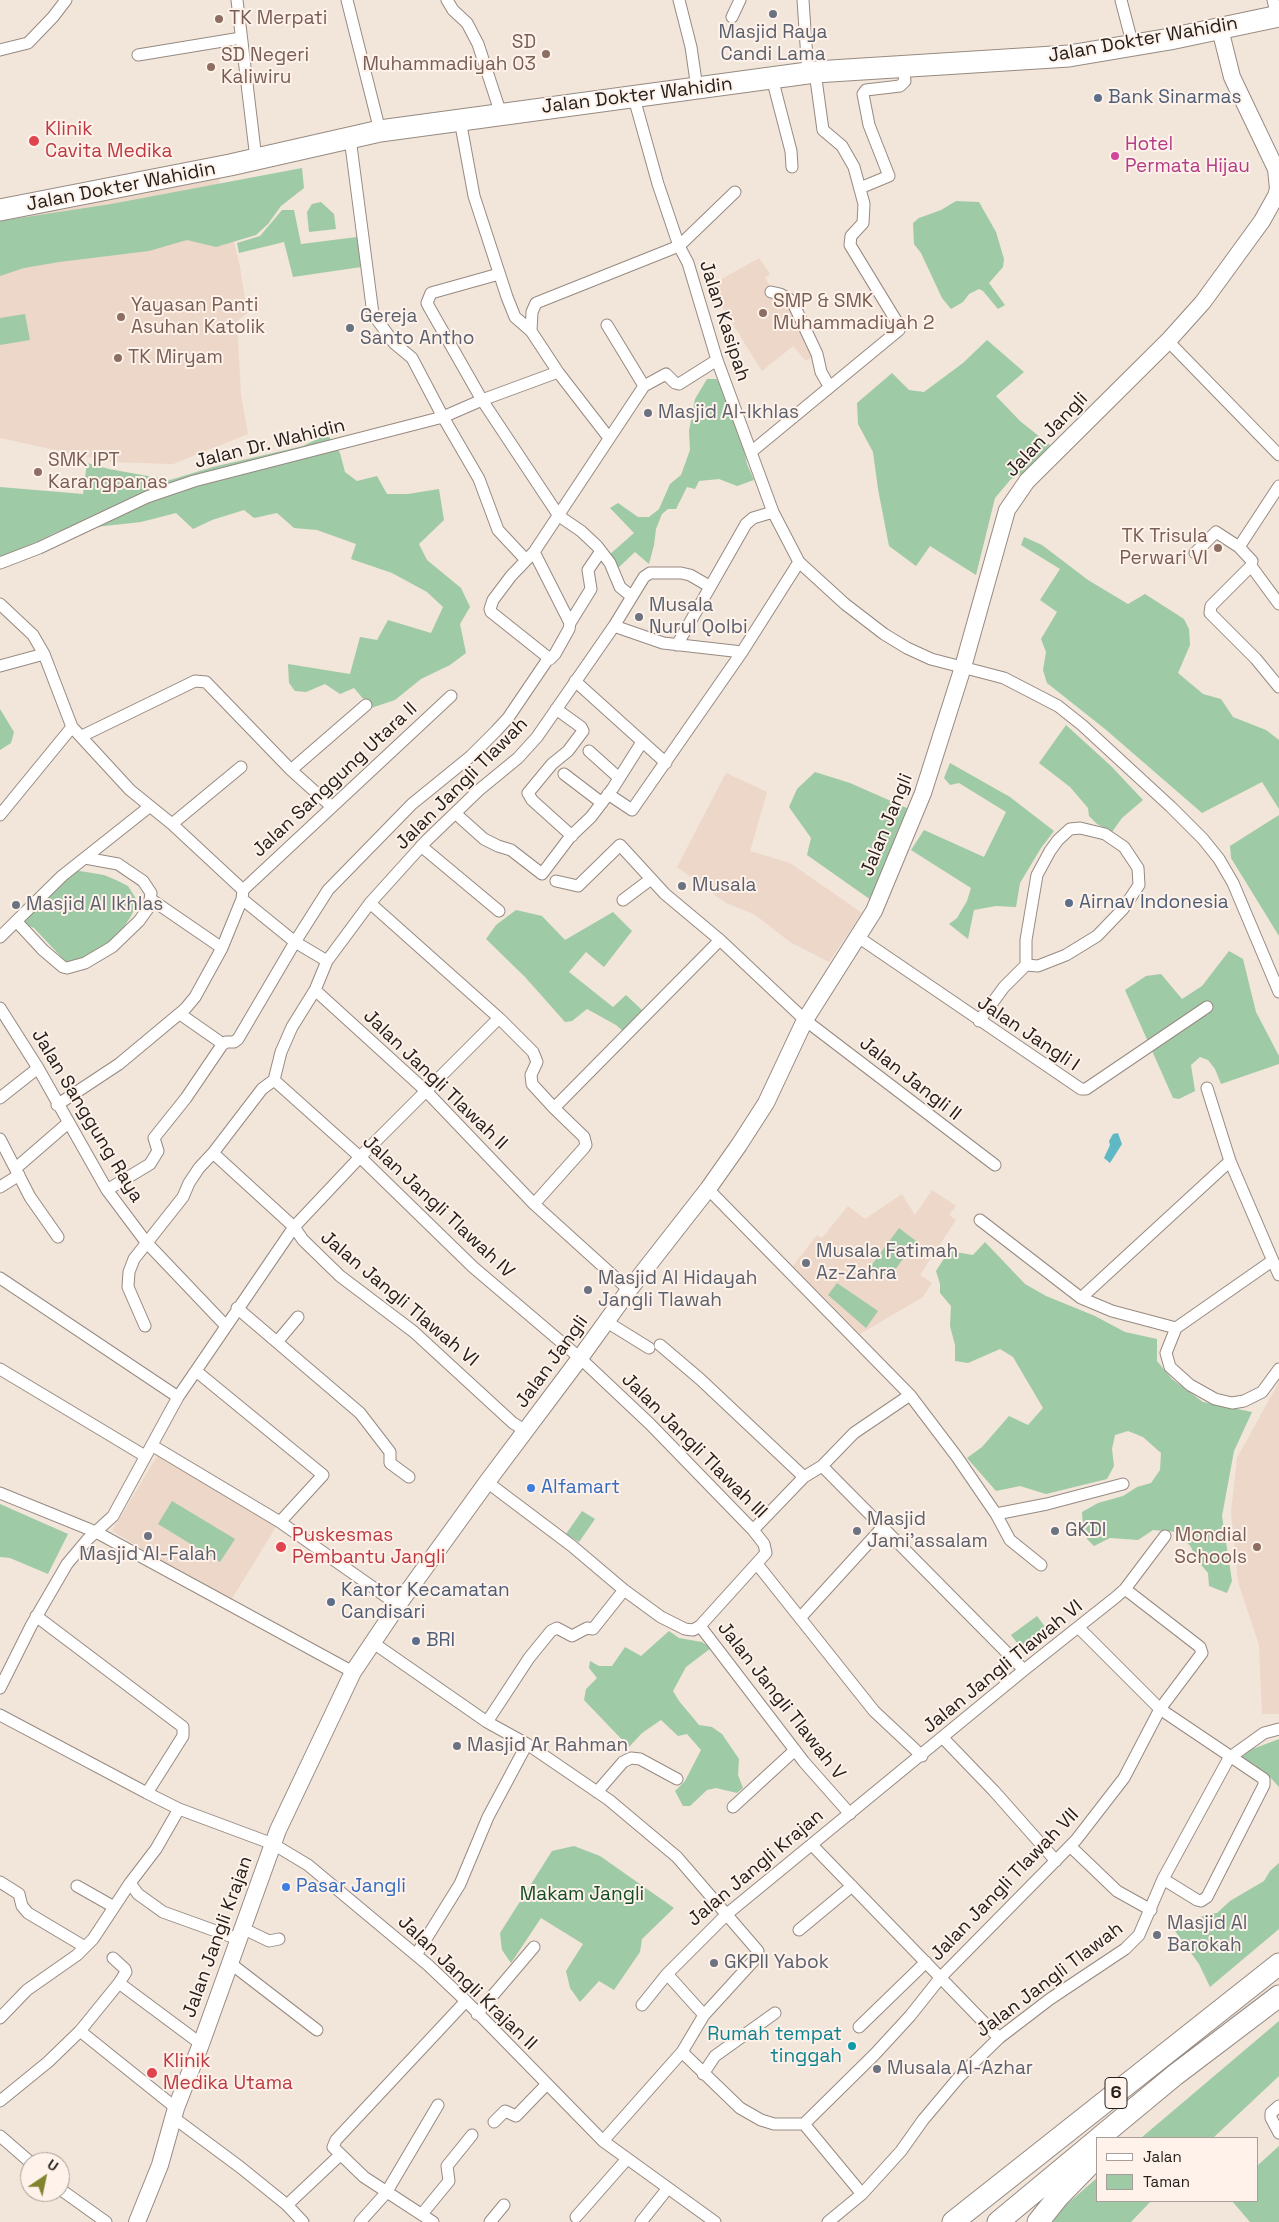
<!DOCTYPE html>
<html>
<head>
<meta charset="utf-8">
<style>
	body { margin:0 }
	#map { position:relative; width:1279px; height:2222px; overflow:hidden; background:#f2e5da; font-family:"Space Grotesk",sans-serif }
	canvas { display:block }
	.legend { position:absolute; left:1096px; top:2137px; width:162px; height:65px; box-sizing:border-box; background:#fef2ea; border:1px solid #a79e98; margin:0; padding:6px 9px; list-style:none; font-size:15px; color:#25201c }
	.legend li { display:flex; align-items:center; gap:10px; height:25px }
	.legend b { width:25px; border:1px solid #a79e98 }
	.north { position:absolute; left:20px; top:2152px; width:50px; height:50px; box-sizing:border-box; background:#fef2ea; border:1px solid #a79e98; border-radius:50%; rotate:34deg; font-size:14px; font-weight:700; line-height:20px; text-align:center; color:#25201c }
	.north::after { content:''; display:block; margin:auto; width:18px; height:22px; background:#82832d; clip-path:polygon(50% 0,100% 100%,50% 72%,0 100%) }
</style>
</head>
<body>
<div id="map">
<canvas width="1279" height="2222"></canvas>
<ul class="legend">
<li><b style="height:6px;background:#fff"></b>Jalan</li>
<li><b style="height:14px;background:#9ecaa6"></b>Taman</li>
</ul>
<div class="north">U</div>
</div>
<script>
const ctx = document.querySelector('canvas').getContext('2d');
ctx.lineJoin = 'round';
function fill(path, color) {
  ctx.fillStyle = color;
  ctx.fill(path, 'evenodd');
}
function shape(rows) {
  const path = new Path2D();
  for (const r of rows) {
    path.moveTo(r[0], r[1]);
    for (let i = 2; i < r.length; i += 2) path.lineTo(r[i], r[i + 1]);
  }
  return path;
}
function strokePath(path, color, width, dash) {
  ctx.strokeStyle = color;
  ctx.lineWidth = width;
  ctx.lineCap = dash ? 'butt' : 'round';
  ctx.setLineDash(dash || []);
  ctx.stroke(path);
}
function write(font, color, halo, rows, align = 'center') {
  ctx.font = font + ' "Space Grotesk",sans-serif';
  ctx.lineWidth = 4;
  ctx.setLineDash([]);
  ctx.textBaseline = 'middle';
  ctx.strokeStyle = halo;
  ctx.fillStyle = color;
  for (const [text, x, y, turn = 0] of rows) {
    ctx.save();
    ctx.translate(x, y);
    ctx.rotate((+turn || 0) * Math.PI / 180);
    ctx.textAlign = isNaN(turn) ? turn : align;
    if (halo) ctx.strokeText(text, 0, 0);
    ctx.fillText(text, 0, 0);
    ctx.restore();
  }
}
fill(shape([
	[218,175,240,267,247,313,237,321,241,395,248,434,173,464,110,462,0,438,0,216],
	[759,258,770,274,765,278,784,307,793,302,819,352,806,361,793,346,762,371,709,286],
	[726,773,767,792,750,851,790,863,862,913,829,962,790,942,754,914,726,903,677,867],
	[932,1190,956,1206,949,1215,956,1220,920,1275,932,1283,923,1297,860,1334,793,1266,817,1235,822,1238,848,1206,865,1219,902,1194,915,1215],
	[1279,1382,1279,1714,1262,1714,1259,1645,1238,1582,1231,1512,1237,1458],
	[159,1453,277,1525,230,1602,112,1531]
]), '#ecd7c8');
fill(shape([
	[302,168,304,188,281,206,268,224,256,235,216,247,187,240,149,251,59,262,24,268,0,276,0,221,111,204],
	[956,201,979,202,996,232,1004,259,1003,267,989,283,1005,305,998,309,983,291,979,289,969,294,963,302,951,309,942,298,921,253,914,244,913,223,919,218,941,210],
	[321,202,334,214,336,229,309,232,307,212,312,204],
	[282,210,294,210,301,244,357,237,361,267,293,277,284,242,239,253,237,243,260,236],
	[25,314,30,340,0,345,0,318],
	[987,340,1024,372,996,396,1020,421,1050,445,1028,471,1011,479,995,498,976,575,930,546,916,566,889,546,878,489,873,452,858,424,857,403,892,373,909,390,924,392,963,363],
	[707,379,717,379,739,427,747,464,754,480,737,486,719,479,699,481,695,489,687,487,676,509,668,509,662,514,656,529,654,545,649,564,635,552,618,568,609,555,634,533,610,508,618,503,638,517,649,517,659,509,670,484,681,475,690,450,689,431,695,399],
	[327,434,340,453,345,472,357,481,377,476,387,494,408,494,439,489,444,520,419,544,427,560,461,588,470,607,460,624,466,653,450,665,421,679,395,700,371,708,354,688,340,694,325,684,306,692,295,691,289,683,288,664,350,674,360,637,377,640,388,620,431,633,443,607,427,592,392,573,351,559,356,544,317,530,294,528,277,513,254,518,244,510,212,520,193,529,176,513,141,522,59,531,0,560,0,487,83,494,87,463,109,469,170,480,213,467,303,446],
	[1024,537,1042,545,1088,580,1128,604,1145,594,1184,619,1189,629,1190,645,1178,673,1203,694,1221,699,1233,717,1266,730,1279,740,1279,814,1279,809,1262,782,1202,813,1105,729,1047,683,1043,670,1046,652,1041,639,1057,612,1040,600,1060,569,1021,545],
	[0,709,14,732,11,743,0,750],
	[1066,725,1111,766,1143,800,1122,818,1112,832,1097,824,1089,816,1088,808,1070,787,1039,763],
	[950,763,1010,797,1054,831,1041,848,1020,883,1016,907,996,906,974,910,968,939,949,924,957,918,967,901,971,888,911,850,924,830,984,857,1006,812,959,783,950,785,944,778],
	[815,772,850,783,909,809,871,900,807,855,811,838,789,807,797,789],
	[1279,815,1279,936,1231,858,1230,846],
	[74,870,104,875,116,880,128,886,135,897,137,904,131,916,119,935,92,958,67,963,34,928,22,923],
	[516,910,542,916,565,940,613,912,632,931,604,967,586,952,569,972,613,1007,626,995,643,1011,623,1031,616,1025,587,1009,572,1021,565,1022,525,977,486,939,496,925],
	[1229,951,1243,959,1256,1012,1279,1056,1279,1064,1221,1084,1215,1069,1208,1060,1200,1057,1191,1065,1195,1091,1179,1099,1173,1098,1125,990,1146,976,1161,974,1182,999,1202,986],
	[899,1228,916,1241,889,1278,871,1266],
	[985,1242,1025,1284,1046,1296,1095,1316,1125,1332,1157,1339,1157,1361,1172,1379,1203,1402,1252,1412,1234,1451,1222,1516,1232,1581,1227,1593,1209,1586,1208,1573,1197,1560,1191,1547,1178,1532,1153,1530,1138,1540,1110,1538,1094,1546,1087,1539,1083,1527,1082,1512,1098,1503,1123,1496,1137,1487,1151,1483,1160,1470,1161,1453,1143,1437,1128,1431,1115,1435,1112,1449,1114,1466,1107,1479,1046,1494,1020,1486,996,1491,967,1458,982,1447,1009,1416,1028,1425,1043,1408,1013,1357,1000,1349,968,1363,955,1361,955,1345,950,1326,951,1306,940,1293,940,1284,936,1271,949,1251,973,1255],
	[837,1283,878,1311,866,1328,828,1295],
	[172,1501,235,1539,220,1562,158,1524],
	[0,1504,68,1534,48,1574,10,1558,0,1557],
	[582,1511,595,1519,579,1542,566,1534],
	[1037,1616,1046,1628,1021,1648,1011,1635],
	[669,1631,679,1638,702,1642,711,1648,686,1667,673,1691,679,1701,699,1725,712,1727,722,1734,739,1759,738,1775,743,1788,737,1793,716,1788,707,1790,690,1806,683,1806,675,1791,685,1781,701,1750,687,1734,678,1736,661,1720,642,1733,629,1747,584,1700,586,1689,597,1678,589,1668,590,1661,599,1666,612,1666,625,1647,641,1656],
	[1279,1739,1279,1787,1270,1777,1242,1757,1250,1750],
	[574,1846,600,1856,674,1908,642,1939,640,1952,614,1990,599,1981,580,2002,570,1988,566,1971,583,1944,541,1918,511,1963,502,1950,500,1933,552,1851],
	[1279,1863,1279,1929,1210,1987,1199,1964,1175,1931,1193,1923,1204,1915,1217,1913,1230,1901,1264,1881,1270,1871],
	[1279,2021,1279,2076,1213,2138,1141,2138],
	[1279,2146,1279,2222,1250,2222,1232,2201,1258,2201,1258,2165],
	[1098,2177,1098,2201,1151,2201,1131,2222,1052,2222,1066,2205]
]), '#9ecaa6');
fill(shape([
	[1118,1133,1122,1144,1110,1163,1104,1158,1110,1145,1109,1141,1113,1134]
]), '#61b8c5');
const street = shape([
	[237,0,256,159],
	[347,0,380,131],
	[447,0,453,10,467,23,478,44,501,114],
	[679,0,691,47,697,88],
	[803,0,808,74],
	[1121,0,1133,46],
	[1273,0,1277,16],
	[732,17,740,0],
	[0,50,28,43,53,17,66,0],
	[138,55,241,38],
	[772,78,791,151,792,167],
	[634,98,658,184,679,246,688,263,717,360,773,512,799,562,845,604,884,634,907,648,931,659,1004,678,1058,706,1082,725,1171,807,1203,839,1219,859,1233,883,1279,992],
	[460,120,474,196,507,297,515,317,531,331],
	[350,138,373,314,394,343,412,358,443,417,479,479,498,530,526,560],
	[860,188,889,176,869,125,863,94,866,90,900,86,905,81,903,68],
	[499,274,431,293,427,303,429,307,482,400,559,516,581,531,597,546,610,563,620,587,631,596],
	[771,292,780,294,789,299,794,305,817,354,821,372,829,386],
	[607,325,644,386],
	[1168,341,1279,455],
	[558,372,609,438],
	[751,452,899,330,900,327,850,245,851,236,863,223,864,204,854,167,842,146,823,130,815,72],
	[1239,547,1279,486],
	[534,552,511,576,493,600,490,609,491,612,550,659,555,654,569,629,570,623,534,552,644,386,666,374,675,383,679,384,717,360],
	[1195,553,1216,532,1239,547,1252,561,1251,566,1211,606,1210,613,1256,659,1279,687],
	[0,563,39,548,147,497,194,481,443,417,482,400,558,372,531,331,532,312,536,303,679,246,735,192],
	[1251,566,1279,604],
	[0,604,33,635,44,654,72,727,130,790,172,824,243,890,242,899,222,948,195,997,185,1009,119,1064,57,1105],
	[570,623,591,589,588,570,601,551],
	[614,626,663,643,742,652],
	[677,645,746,524,753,518,773,512],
	[0,666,44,654],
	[575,681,666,763],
	[556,709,581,727,583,731,568,751,552,764,528,793,532,800,572,836],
	[82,736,195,681,206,682,291,770,332,807],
	[589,751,619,778],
	[291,770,366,705],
	[564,774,602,803],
	[608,794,632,810,742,652,799,562],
	[455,813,484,839,498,846,511,850,542,874,570,837,591,817,613,788,642,742],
	[0,815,72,727],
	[172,824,241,767],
	[421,846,499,911],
	[556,881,578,886,620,845,665,894,720,940,805,1020,995,1165],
	[243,890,451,696],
	[242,899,295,942,327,961],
	[152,900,222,948],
	[623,900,651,879],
	[370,903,499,1018,533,1052,537,1062,531,1075,532,1084,554,1108,584,1137,586,1145,584,1148,534,1204],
	[17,922,43,950,63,967,67,968,85,963,112,947,139,921,149,907,151,893,143,881,118,864,85,858],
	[0,937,62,876,149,807],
	[858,937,1081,1089,1086,1089,1207,1007],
	[315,990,426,1091,534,1204,629,1290],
	[0,1008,38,1068,107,1190,146,1242,226,1326],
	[180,1014,223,1044],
	[979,1021,1004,987,1026,965,1026,940,1037,875,1050,851,1058,840,1070,829,1080,828,1105,834,1124,847,1138,868,1139,885,1123,909,1097,936,1066,955,1038,966,1026,965],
	[274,1080,360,1157,473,1267,580,1358,650,1424,753,1530,764,1544,766,1553,700,1626,693,1630,685,1629,661,1617,624,1590,572,1546,487,1482],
	[274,1080,281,1052,292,1027,315,990,327,961,370,903,426,841,479,790,518,758,537,737,614,626,644,577,650,573,681,573,690,575,709,586],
	[1207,1088,1230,1161,1279,1275],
	[0,1098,38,1068],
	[554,1108,720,940],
	[0,1139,30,1197,58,1237],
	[213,1153,294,1227,303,1240,340,1276,414,1332,513,1423,526,1431],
	[16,1168,68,1123],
	[0,1187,19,1175],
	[708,1189,910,1395,957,1457,996,1514,1047,1504,1123,1484],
	[107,1190,150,1164,158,1151,154,1138,186,1098,222,1045,226,1042,234,1042,238,1039,295,942,328,890,412,804,471,756,496,731,508,718,548,659],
	[980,1220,1081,1298],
	[1272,1261,1176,1328,1166,1353,1170,1367,1190,1385,1215,1399,1232,1403,1244,1401,1262,1392,1279,1369],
	[0,1278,178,1397],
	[237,1308,360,1413,390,1452,390,1463,409,1477],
	[607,1322,649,1348],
	[145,1326,128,1287,129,1272,134,1259,183,1197,189,1183,199,1168,213,1153,262,1089,274,1080],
	[1176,1328,1112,1311,1081,1298,1230,1161],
	[277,1342,298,1317],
	[660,1345,700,1379,804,1477],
	[0,1369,145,1456],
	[196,1371,323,1475,280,1522],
	[153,1446,280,1522,398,1605],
	[822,1466,1024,1670],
	[0,1493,96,1532,353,1672],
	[996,1514,1010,1540,1041,1565],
	[753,1530,804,1477,822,1466,854,1433,910,1395],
	[757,1564,874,1711,922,1756],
	[36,1616,183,1727,183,1736,147,1793],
	[800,1618,882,1528],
	[700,1626,804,1762,850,1814],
	[1079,1628,1160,1709,1264,1779,1264,1785,1207,1897,1201,1901,1197,1900,1163,1879],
	[372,1642,487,1722,527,1744,609,1800,677,1857,758,1951,756,1958,704,2015],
	[0,1688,31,1626,67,1564,88,1539,113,1516,178,1397,294,1227,360,1157,499,1018],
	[0,1715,147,1793,179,1809,273,1844,308,1865,428,1965,466,2001,603,2141,715,2222],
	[487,1722,529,1658,551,1631,557,1628,572,1636,587,1628,593,1629,624,1590],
	[943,1738,994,1791,1056,1861],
	[597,1792,623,1762,631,1758,640,1759,677,1779],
	[733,1807,795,1750],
	[812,1845,999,2038],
	[1070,1846,1117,1891,1151,1910],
	[0,1882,19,1894,22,1906,28,1913,85,1947],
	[130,1883,138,1894,163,1912,238,1939],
	[77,1886,114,1907],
	[242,1928,269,1941,279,1939],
	[799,1930,852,1886],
	[416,1955,460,1884,488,1817,527,1744],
	[230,1963,317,2030],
	[119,1983,201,2044],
	[642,2005,667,1974],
	[477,2014,534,1947],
	[0,2018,27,1990,77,1955,93,1939,130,1883,156,1849,179,1809],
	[859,2027,926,1962],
	[80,2031,176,2108],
	[682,2052,740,2108,761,2120,774,2124,804,2124,875,2054,910,2016,941,1977,1076,1840,1124,1778,1160,1709,1202,1653,1200,1647,1125,1589],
	[703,2074,715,2056,775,2013],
	[0,2101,48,2062,80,2031,119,1983,126,1972,125,1969,113,1958],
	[1279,2106,1271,2113,1271,2118,1279,2133],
	[174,2118,240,2167,287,2205,303,2222],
	[494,2122,505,2111,516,2116,546,2085],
	[804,2124,862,2194],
	[0,2136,30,2162],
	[603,2141,682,2052,704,2015,667,1974,727,1914,1024,1670,1116,1597,1125,1589,1165,1536],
	[60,2189,106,2222],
	[287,2205,340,2155],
	[422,2214,449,2181,447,2166,472,2135],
	[576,2217,627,2159],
	[360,2222,386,2193,438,2105],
	[433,2222,364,2177,333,2147,336,2140,466,2001],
	[490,2222,504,2205],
	[641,2222,668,2188],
	[828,2222,862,2194,901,2151,923,2120,960,2076,999,2038,1050,1999,1125,1949,1139,1935,1163,1879,1229,1758,1264,1733,1279,1729]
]);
const secondary = shape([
	[137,2222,160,2165,176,2108,201,2044,278,1830,353,1672,398,1605,487,1482,580,1358,629,1290,708,1189,739,1145,766,1103,805,1020,874,911,923,793,963,667,1007,510,1027,481,1168,341,1203,302,1262,221,1276,196,1278,189,1276,169,1232,77,1221,33,1221,27]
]);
const highway = shape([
	[0,210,230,165,380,131,815,72,1069,56,1170,39,1279,16],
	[1099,2138,1175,2075,1279,1996],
	[953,2222,1279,1964],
	[998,2222,1098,2139],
	[1038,2222,1058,2197,1098,2156]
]);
strokePath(street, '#978a81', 13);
strokePath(secondary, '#978a81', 18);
strokePath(highway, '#978a81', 23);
strokePath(street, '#fff', 11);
strokePath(secondary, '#fff', 16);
strokePath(highway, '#fff', 21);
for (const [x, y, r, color] of [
	[773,14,5,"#6b7280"],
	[219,19,5,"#8d6e63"],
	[546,54,5,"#8d6e63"],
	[211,67,5,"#8d6e63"],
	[1098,98,5,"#5c6f8a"],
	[34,141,6,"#e0444e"],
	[1115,156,5,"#d1479c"],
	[763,313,5,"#8d6e63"],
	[121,317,5,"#8d6e63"],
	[350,328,5,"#6b7280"],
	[118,358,5,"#8d6e63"],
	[648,413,5,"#6b7280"],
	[38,472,5,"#8d6e63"],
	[1218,548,5,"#8d6e63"],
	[639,617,5,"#6b7280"],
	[682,886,5,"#6b7280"],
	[1069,903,5,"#5c6f8a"],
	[16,905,5,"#6b7280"],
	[806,1263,5,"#6b7280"],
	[588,1290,5,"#6b7280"],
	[531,1488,5,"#3f7fe0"],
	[857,1531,5,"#6b7280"],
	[1055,1531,5,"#6b7280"],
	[148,1536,5,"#6b7280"],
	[281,1547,6,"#e0444e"],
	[1257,1547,5,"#8d6e63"],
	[331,1602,5,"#5c6f8a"],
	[416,1641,5,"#5c6f8a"],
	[457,1746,5,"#6b7280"],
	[286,1887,5,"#3f7fe0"],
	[1157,1935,5,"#6b7280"],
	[714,1963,5,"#6b7280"],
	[852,2046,5,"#0f9aa8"],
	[877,2069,5,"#6b7280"],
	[152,2073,6,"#e0444e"]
]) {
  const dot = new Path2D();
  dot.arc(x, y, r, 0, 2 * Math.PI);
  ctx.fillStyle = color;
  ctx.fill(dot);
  strokePath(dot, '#fef2ea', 2);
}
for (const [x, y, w] of [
	[1116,2093,22]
]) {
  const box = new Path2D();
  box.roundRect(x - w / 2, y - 15.5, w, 31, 4);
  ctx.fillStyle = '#fef2ea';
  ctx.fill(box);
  strokePath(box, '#25201c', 1);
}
write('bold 18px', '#25201c', null, [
	["6",1116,2093]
]);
write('19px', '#785e54', '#fef2ea', [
	["TK Merpati",229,19],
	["SD",536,43,"right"],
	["Muhammadiyah 03",536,65,"right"],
	["SD Negeri",221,56],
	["Kaliwiru",221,78],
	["SMP & SMK",773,302],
	["Muhammadiyah 2",773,324],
	["Yayasan Panti",131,306],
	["Asuhan Katolik",131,328],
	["TK Miryam",128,358],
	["SMK IPT",48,461],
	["Karangpanas",48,483],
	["TK Trisula",1208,537,"right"],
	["Perwari VI",1208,559,"right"],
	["Mondial",1247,1536,"right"],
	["Schools",1247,1558,"right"]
], 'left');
write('19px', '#5b616d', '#fef2ea', [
	["Masjid Raya",773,33,"center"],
	["Candi Lama",773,55,"center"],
	["Gereja",360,317],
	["Santo Antho",360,339],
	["Masjid Al-Ikhlas",658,413],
	["Musala",649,606],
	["Nurul Qolbi",649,628],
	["Musala",692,886],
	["Masjid Al Ikhlas",26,905],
	["Musala Fatimah",816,1252],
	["Az-Zahra",816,1274],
	["Masjid Al Hidayah",598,1279],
	["Jangli Tlawah",598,1301],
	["Masjid",867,1520],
	["Jami'assalam",867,1542],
	["GKDI",1065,1531],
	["Masjid Al-Falah",148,1555,"center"],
	["Masjid Ar Rahman",467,1746],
	["Masjid Al",1167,1924],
	["Barokah",1167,1946],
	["GKPII Yabok",724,1963],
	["Musala Al-Azhar",887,2069]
], 'left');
write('19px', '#25201c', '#fef2ea', [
	["Jalan Dokter Wahidin",1143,40,-10],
	["Jalan Dokter Wahidin",637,96,-7],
	["Jalan Dokter Wahidin",121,187,-11],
	["Jalan Kasipah",724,321,72],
	["Jalan Jangli",1047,435,-46],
	["Jalan Dr. Wahidin",270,444,-14],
	["Jalan Sanggung Utara II",335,780,-43],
	["Jalan Jangli Tlawah",462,784,-45],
	["Jalan Jangli",887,825,-68],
	["Jalan Jangli I",1028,1034,34],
	["Jalan Jangli II",910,1079,38],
	["Jalan Jangli Tlawah II",435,1080,44],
	["Jalan Sanggung Raya",87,1116,59],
	["Jalan Jangli Tlawah IV",438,1207,43],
	["Jalan Jangli Tlawah VI",399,1299,40],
	["Jalan Jangli",552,1362,-54],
	["Jalan Jangli Tlawah III",694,1446,45],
	["Jalan Jangli Tlawah VI",1003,1667,-39],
	["Jalan Jangli Tlawah V",781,1701,52],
	["Jalan Jangli Krajan",756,1868,-40],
	["Jalan Jangli Tlawah VII",1005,1885,-46],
	["Jalan Jangli Krajan",218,1937,-70],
	["Jalan Jangli Tlawah",1050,1980,-37],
	["Jalan Jangli Krajan II",467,1983,44]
]);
write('19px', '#4e5e75', '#fef2ea', [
	["Bank Sinarmas",1108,98],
	["Airnav Indonesia",1079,903],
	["Kantor Kecamatan",341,1591],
	["Candisari",341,1613],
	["BRI",426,1641]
], 'left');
write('19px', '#be3a42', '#fef2ea', [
	["Klinik",45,130],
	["Cavita Medika",45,152],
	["Puskesmas",292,1536],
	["Pembantu Jangli",292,1558],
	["Klinik",163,2062],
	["Medika Utama",163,2084]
], 'left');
write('19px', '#b23c85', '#fef2ea', [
	["Hotel",1125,145],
	["Permata Hijau",1125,167]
], 'left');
write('19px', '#366cbe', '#fef2ea', [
	["Alfamart",541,1488],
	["Pasar Jangli",296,1887]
], 'left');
write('19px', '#114e24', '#fef2ea', [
	["Makam Jangli",582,1895]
]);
write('19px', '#0d838f', '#fef2ea', [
	["Rumah tempat",842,2035],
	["tinggah",842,2057]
], 'right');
</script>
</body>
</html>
